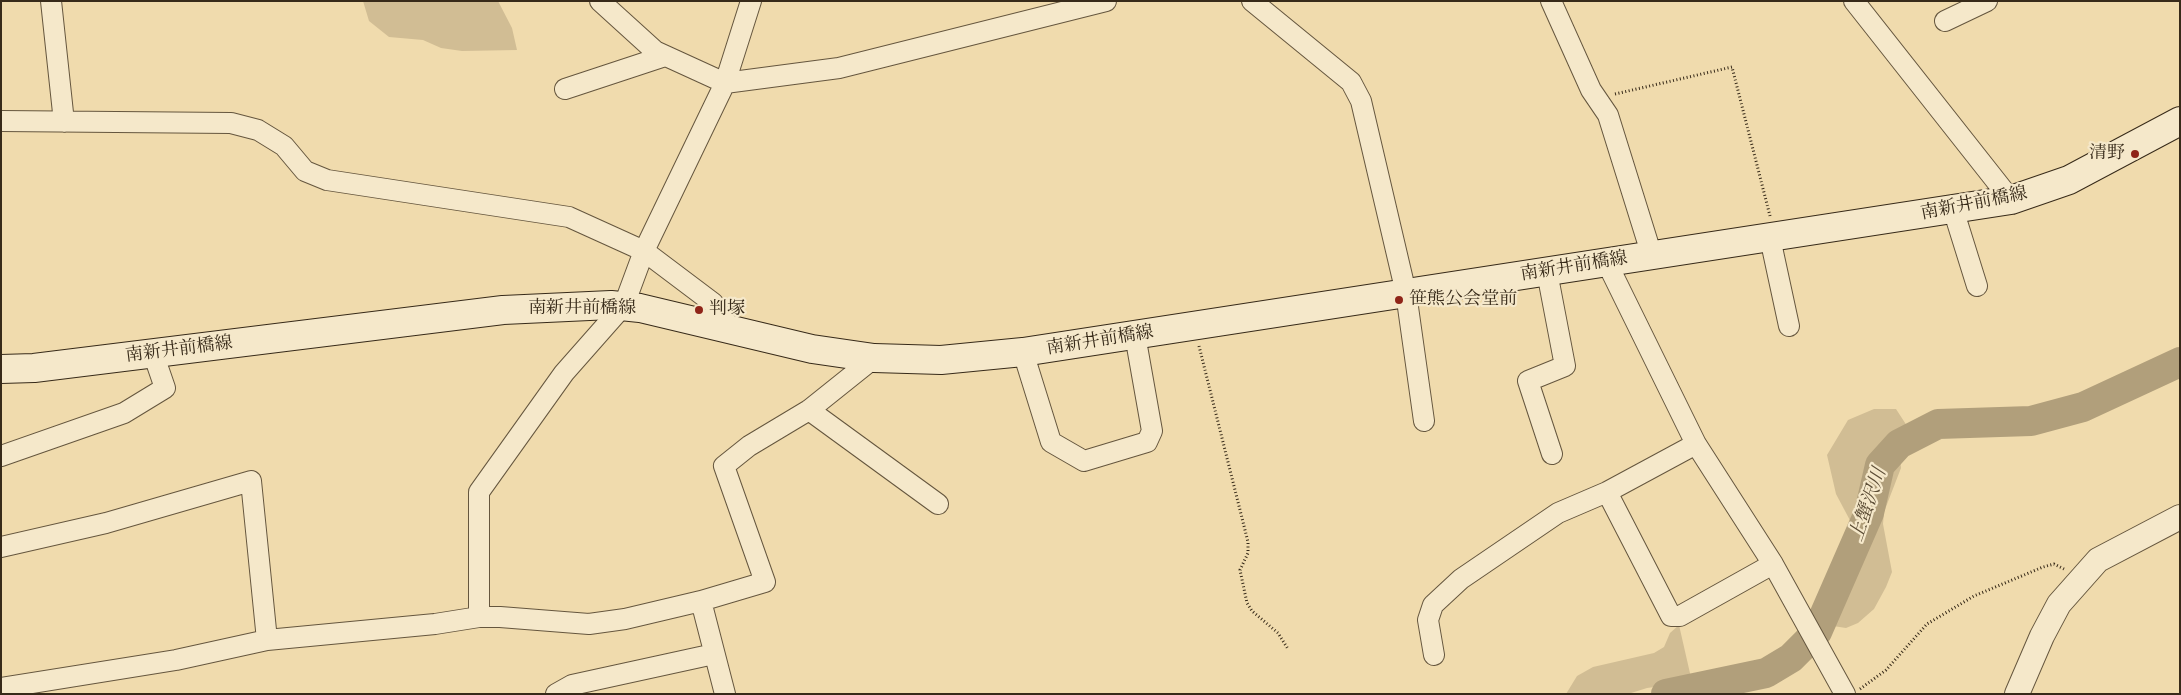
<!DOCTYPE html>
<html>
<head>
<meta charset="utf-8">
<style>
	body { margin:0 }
	#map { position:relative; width:2181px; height:695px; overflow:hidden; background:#f0dbad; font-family:Cardo,serif }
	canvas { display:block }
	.frame { position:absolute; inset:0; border:2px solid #372a19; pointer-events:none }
</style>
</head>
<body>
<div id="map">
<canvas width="2181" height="695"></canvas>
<div class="frame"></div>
</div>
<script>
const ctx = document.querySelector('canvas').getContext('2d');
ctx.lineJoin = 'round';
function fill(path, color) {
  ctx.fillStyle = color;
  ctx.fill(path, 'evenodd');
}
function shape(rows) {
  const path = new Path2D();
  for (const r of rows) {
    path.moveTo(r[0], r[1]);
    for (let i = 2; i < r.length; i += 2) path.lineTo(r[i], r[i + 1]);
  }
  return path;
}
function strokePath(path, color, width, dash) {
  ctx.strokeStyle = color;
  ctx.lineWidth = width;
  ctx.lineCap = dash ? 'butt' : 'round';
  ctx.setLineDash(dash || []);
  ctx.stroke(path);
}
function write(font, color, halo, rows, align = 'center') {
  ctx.font = font + ' Cardo,"Noto Serif JP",serif';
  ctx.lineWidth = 4.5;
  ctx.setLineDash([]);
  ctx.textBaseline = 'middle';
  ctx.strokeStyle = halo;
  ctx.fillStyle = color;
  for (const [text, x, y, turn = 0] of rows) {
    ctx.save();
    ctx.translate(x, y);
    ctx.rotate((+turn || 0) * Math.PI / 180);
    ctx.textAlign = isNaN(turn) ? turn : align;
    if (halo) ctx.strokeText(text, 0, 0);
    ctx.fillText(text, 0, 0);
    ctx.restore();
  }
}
fill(shape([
	[363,1,498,1,512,28,517,50,462,51,441,48,423,40,389,37,369,21],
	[1874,409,1896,409,1909,429,1884,443,1868,474,1862,500,1853,526,1836,494,1827,455,1848,420],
	[1900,458,1901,468,1884,512,1883,524,1892,572,1886,587,1874,609,1858,623,1846,628,1833,626,1871,531,1889,468],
	[1679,625,1692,682,1647,688,1628,694,1566,694,1577,676,1593,667,1654,653,1664,647,1670,633]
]), '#d1bd94');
strokePath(shape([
	[1666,694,1766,673,1791,658,1817,632,1869,513,1880,465,1899,444,1938,424,2031,421,2083,407,2180,362]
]), '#b19f7b', 30);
const minor = shape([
	[51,1,64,122],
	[600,1,655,51,725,83,839,68,1106,1],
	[1252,1,1351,82,1361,101,1406,293,1424,421],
	[1551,1,1591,90,1608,115,1652,256],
	[1854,1,2011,200],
	[1945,21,1987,1],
	[565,89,665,56],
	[1,121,231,123,258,130,284,146,305,171,327,180,569,217,644,251,713,303,731,329],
	[1953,209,1977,286],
	[1770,238,1789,326],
	[1606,261,1696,444,1773,564,1845,694],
	[1547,272,1565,366,1528,381,1552,454],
	[1023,352,1051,442,1084,461,1147,442,1152,431,1135,335],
	[809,410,938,504],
	[1,456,124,413,165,388,153,353],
	[1607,492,1671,616,1680,616,1773,564],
	[1,547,106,523,251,481,267,640],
	[701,601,725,694],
	[479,617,479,492,564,373,624,305,644,251,725,83,751,1],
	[1434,655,1428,620,1433,605,1461,579,1558,513,1607,492,1696,444],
	[1,688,176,660,267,640,435,624,479,617,500,617,589,624,625,619,701,601,765,582,724,466,749,446,809,410,874,358],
	[556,694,572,685,714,654]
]);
const tertiary = shape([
	[2017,694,2042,636,2059,604,2098,560,2180,517]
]);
const secondary = shape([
	[1,369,34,368,503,310,611,305,640,308,812,349,874,358,941,360,1023,352,2011,200,2069,180,2180,121]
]);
strokePath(minor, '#65563e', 22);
strokePath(tertiary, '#65563e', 26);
strokePath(secondary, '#372a19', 30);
strokePath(shape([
	[1615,94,1732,67,1770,216],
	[1199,346,1248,542,1248,553,1240,570,1247,603,1252,611,1278,633,1288,649],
	[1860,689,1886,670,1927,624,1974,596,2043,567,2054,564,2064,569]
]), '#372a19', 3, [1, 2.5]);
strokePath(minor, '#f5e8ca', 20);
strokePath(tertiary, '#f5e8ca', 24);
strokePath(secondary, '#f5e8ca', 28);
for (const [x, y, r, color] of [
	[2135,154,5,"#8f2418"],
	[1399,300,5,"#8f2418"],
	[699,310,5,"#8f2418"]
]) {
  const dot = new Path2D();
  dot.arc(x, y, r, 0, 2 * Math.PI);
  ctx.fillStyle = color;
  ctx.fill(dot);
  strokePath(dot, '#f5e8ca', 2);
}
write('18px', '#372a19', '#f5e8ca', [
	["清野",2125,154,"right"],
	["笹熊公会堂前",1409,300],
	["判塚",709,310]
], 'left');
write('18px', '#372a19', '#f5e8ca', [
	["南新井前橋線",1974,204,-11],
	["南新井前橋線",1574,267,-9],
	["南新井前橋線",582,309],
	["南新井前橋線",1100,341,-9],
	["南新井前橋線",179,350,-7]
]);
write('italic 19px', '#5c4d36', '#f5e8ca', [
	["上蟹沢川",1869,505,-71]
]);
</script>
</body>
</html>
